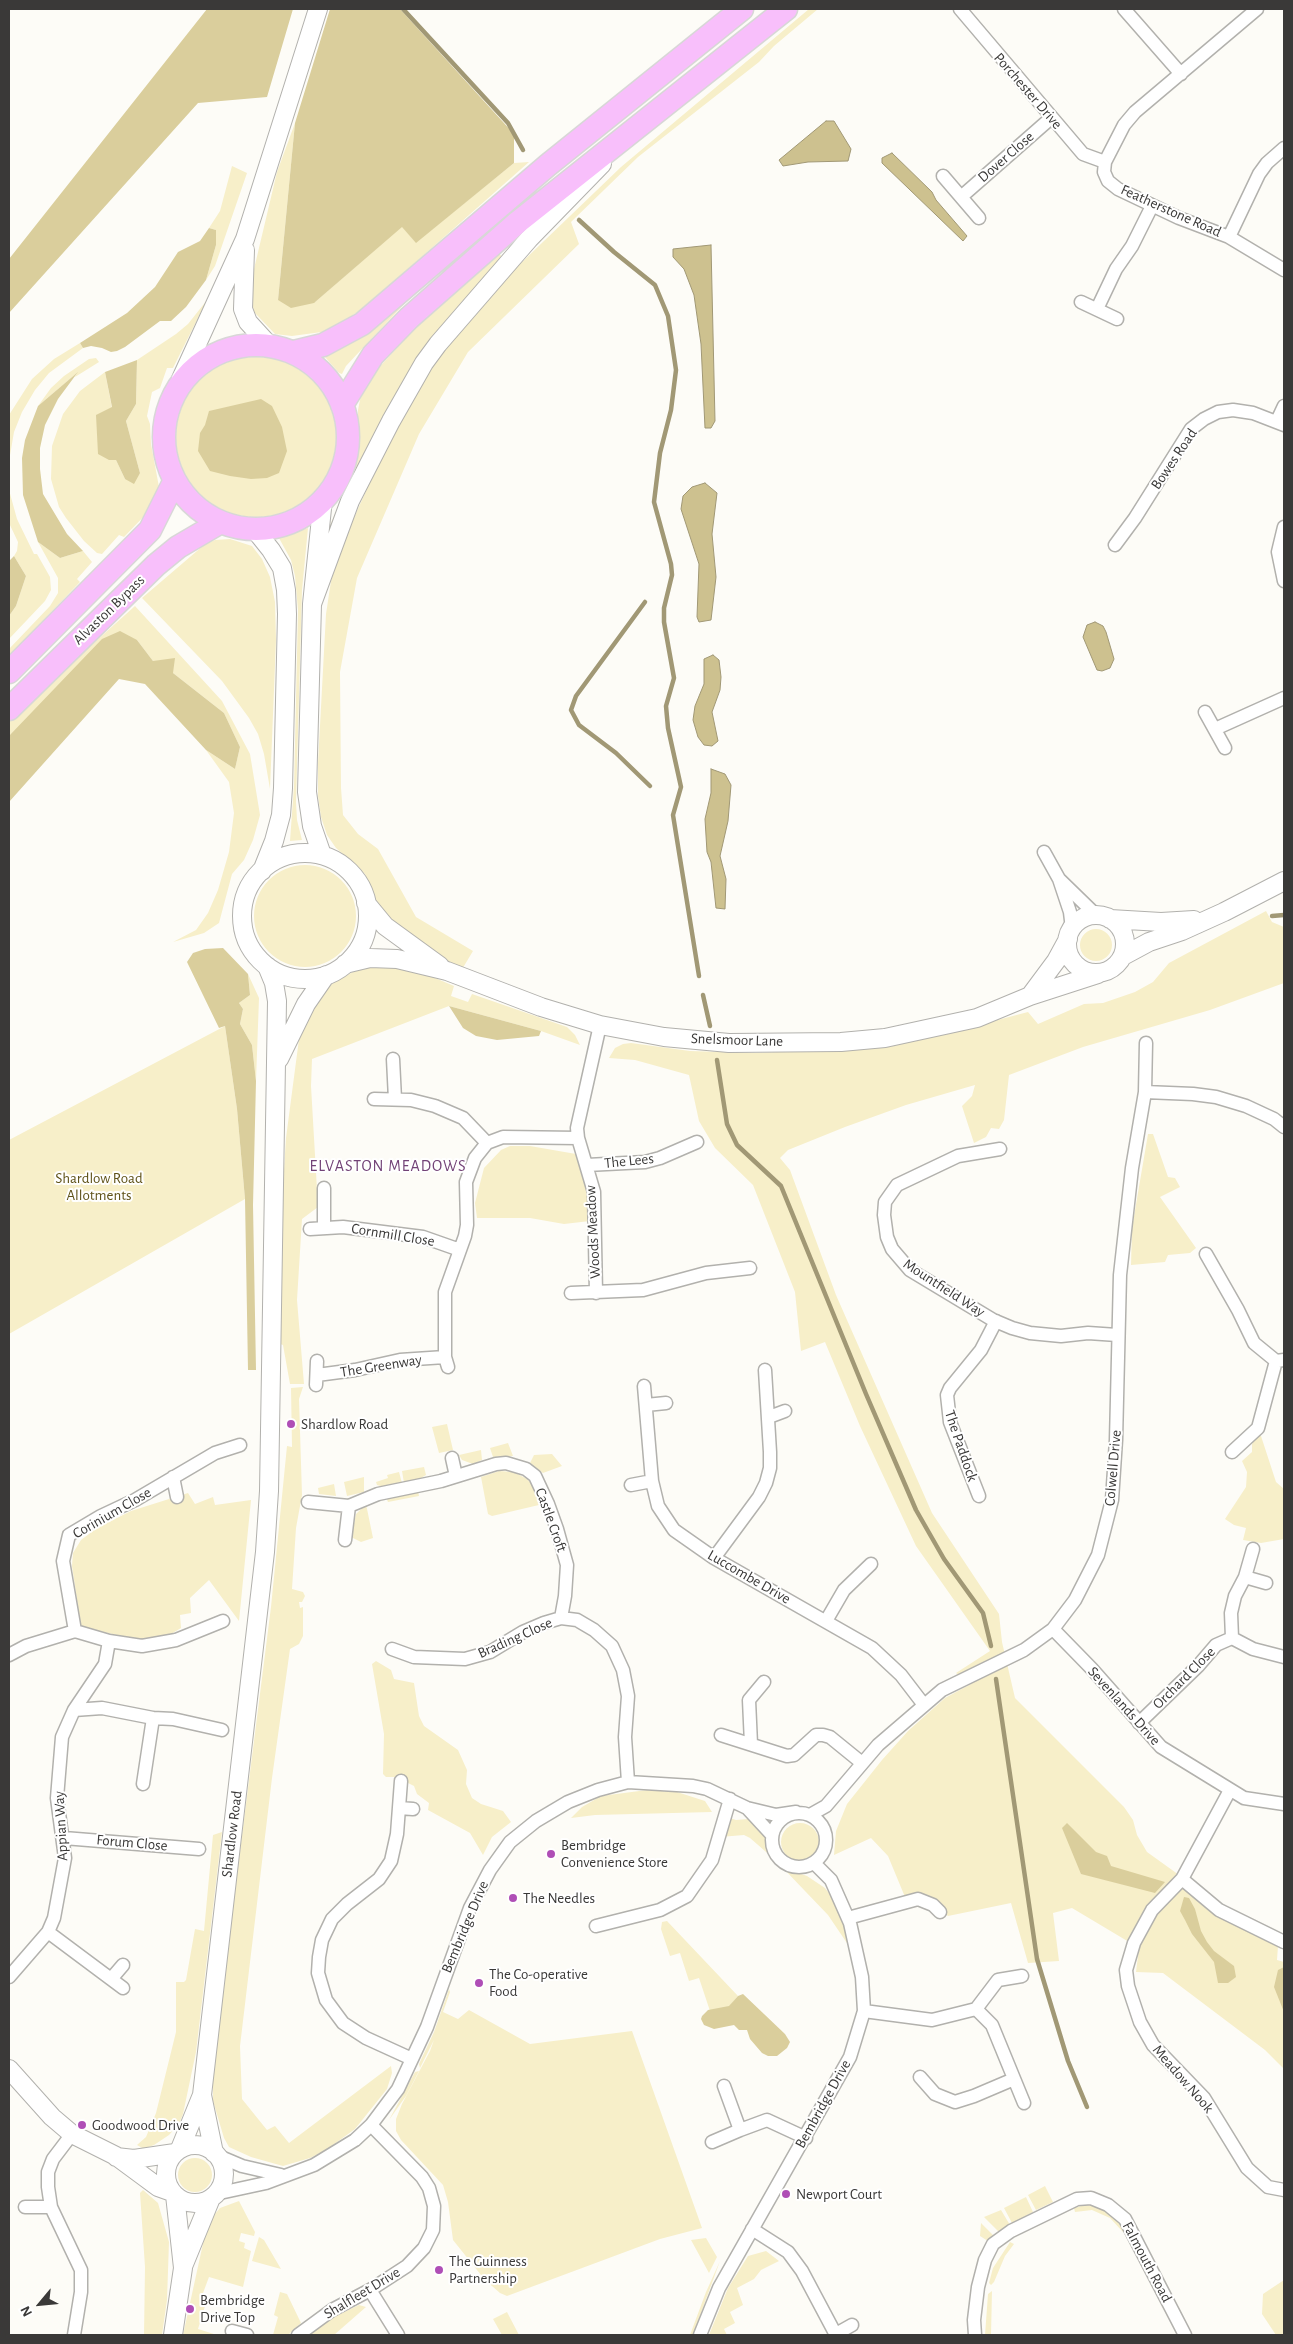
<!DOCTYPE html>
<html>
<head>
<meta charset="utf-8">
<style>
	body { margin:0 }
	#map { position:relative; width:1293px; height:2344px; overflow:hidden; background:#fdfcf7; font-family:"Alegreya Sans",sans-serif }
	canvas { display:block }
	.frame { position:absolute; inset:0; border:10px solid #3a3938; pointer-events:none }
	.north { position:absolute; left:15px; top:2279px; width:50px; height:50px; -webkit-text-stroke:4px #fff; paint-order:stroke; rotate:242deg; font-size:14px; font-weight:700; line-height:20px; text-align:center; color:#3a3938 }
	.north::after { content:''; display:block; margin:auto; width:18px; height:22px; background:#3a3938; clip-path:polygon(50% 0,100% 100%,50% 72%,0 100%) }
</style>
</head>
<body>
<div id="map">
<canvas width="1293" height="2344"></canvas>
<div class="frame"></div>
<div class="north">N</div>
</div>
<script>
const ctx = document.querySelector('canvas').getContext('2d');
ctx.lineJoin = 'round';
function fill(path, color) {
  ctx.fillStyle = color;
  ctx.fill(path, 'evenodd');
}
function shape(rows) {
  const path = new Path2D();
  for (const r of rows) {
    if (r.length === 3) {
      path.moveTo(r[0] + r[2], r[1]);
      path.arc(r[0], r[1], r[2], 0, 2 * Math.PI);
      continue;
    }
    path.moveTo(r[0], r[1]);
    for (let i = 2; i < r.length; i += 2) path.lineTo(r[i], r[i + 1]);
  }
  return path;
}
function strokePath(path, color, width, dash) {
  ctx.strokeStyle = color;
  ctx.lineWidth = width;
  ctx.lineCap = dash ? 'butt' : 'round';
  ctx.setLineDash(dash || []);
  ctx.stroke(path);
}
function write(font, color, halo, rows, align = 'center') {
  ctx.font = font + ' "Alegreya Sans",sans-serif';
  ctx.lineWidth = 4;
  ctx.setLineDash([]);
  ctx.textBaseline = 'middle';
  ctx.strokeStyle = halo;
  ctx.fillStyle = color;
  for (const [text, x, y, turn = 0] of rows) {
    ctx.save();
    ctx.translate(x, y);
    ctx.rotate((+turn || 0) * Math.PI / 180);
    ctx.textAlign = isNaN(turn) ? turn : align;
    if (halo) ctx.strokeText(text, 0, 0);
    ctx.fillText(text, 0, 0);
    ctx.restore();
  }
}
fill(shape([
	[809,9,818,9,774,46,759,62,638,157,571,222,579,244,468,352,419,434,357,578,340,672,341,788,343,815,358,834,378,849,416,917,473,951,461,971,397,932,377,903,365,874,336,848,327,835,321,817,318,796,318,763,326,614,331,581,343,542,393,431,435,361,493,290,621,167],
	[295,123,278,300,315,302,402,226,416,242,514,163,529,162,365,307,329,331,292,336,275,334,254,312,251,296,254,269,277,172],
	[232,166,247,173,215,266,206,280,216,245,216,230,209,228,220,211],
	[497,251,503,258,471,294,318,563,328,530,354,470,358,443,358,410,361,395,371,376,419,324],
	[406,298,408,300,346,366,342,374,339,373,325,357],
	[207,300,173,368,167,368,160,388,152,392,147,416,150,424,151,444,159,487,157,497,150,510,124,537,119,535,102,554,97,553,84,541,66,518,59,507,51,479,52,446,63,414,80,391,105,372,112,408,116,460,125,479,140,473,126,421,136,404,137,360,176,334,188,324],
	[80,343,83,348,49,373,35,390,22,412,14,432,9,461,9,415,32,379,54,359],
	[256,437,80],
	[96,358,99,362,75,377,77,373,38,406,51,388,64,376,89,359],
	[9,490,17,519,34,554,37,554,50,577,51,590,45,601,9,639,9,616,16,606,26,576,14,556,17,551,18,542,9,523],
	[308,528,302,590,296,802,297,820,302,840,290,841,294,786,298,610,295,576,291,560,279,538],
	[230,539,252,546,262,559,270,577,275,602,276,640,270,789,264,754,258,734,249,718,222,681,142,598,204,545,215,540],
	[38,542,60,558,83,551,92,562,77,579,80,582,9,656,9,649,50,606,58,593,58,578],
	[135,606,222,701,250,754,260,815,253,840,244,860,232,874,219,923,204,933,173,942,196,930,208,913,218,890,229,852,234,813,229,782,206,750,235,769,240,747,224,713,173,673,153,661,137,640,9,736,9,722,37,694],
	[305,916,51],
	[1266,911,1272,922,1284,927,1284,983,1210,1010,1083,1047,1009,1075,1004,1120,999,1129,991,1128,986,1137,974,1143,962,1106,972,1096,975,1085,906,1105,845,1127,788,1150,780,1158,790,1170,836,1295,932,1513,999,1614,1002,1642,1015,1698,1124,1807,1133,1820,1137,1835,1147,1852,1278,1946,1277,1960,1284,1962,1284,2069,1265,2050,1163,1973,1136,1972,1139,1948,1072,1908,1053,1913,1059,1961,1028,1963,1011,1903,948,1916,926,1895,915,1893,905,1897,888,1856,871,1838,834,1855,836,1831,847,1804,882,1760,908,1731,945,1698,971,1684,956,1673,990,1651,916,1546,860,1426,825,1342,801,1351,795,1292,753,1185,715,1148,699,1121,689,1075,635,1060,609,1058,615,1048,623,1044,631,1043,690,1051,754,1053,847,1049,944,1034,1028,1012,1038,1024,1084,1004,1103,1003,1135,992,1153,982,1169,963],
	[1096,945,16],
	[378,965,396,966,428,975,454,986,451,996,468,1002,472,994,567,1027,575,1035,580,1045,541,1031,449,1006,312,1059,311,1086,318,1207,302,1219,297,1300,304,1384,290,1384,283,1345,280,1344,282,1202,286,1138,299,1039,306,1023,323,992,333,983,360,968],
	[248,974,259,998,256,1081,252,1045,240,1024,243,1009,239,1003,250,995],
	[225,1026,237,1109,245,1199,9,1334,9,1140],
	[1148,1134,1153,1134,1168,1177,1175,1178,1180,1187,1160,1197,1196,1248,1190,1253,1168,1255,1165,1262,1131,1265,1132,1228],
	[510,1146,530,1146,576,1154,586,1180,590,1221,564,1224,530,1218,477,1218,475,1203,484,1168,501,1150],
	[303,1387,299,1399,302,1495,296,1528,292,1589,303,1592,305,1596,302,1602,299,1602,300,1608,303,1607,303,1636,299,1644,290,1649,272,1778,240,2046,242,2099,267,2130,275,2126,289,2143,391,2066,392,2073,387,2089,355,2129,326,2150,310,2158,283,2166,251,2157,229,2147,224,2138,213,2101,213,2064,271,1607,287,1446,292,1447,291,1388],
	[447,1424,453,1450,439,1453,432,1427],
	[1257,1435,1261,1436,1276,1482,1284,1489,1284,1539,1261,1543,1243,1540,1246,1528,1234,1525,1225,1519,1246,1487,1247,1472,1242,1461,1252,1452,1252,1444],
	[508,1443,513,1456,493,1457,490,1448],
	[481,1450,482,1460,473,1464,462,1460,459,1455],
	[552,1454,562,1466,543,1473,530,1463,534,1455],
	[424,1467,426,1475,418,1480,404,1483,402,1471],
	[499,1471,514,1472,527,1479,534,1486,539,1505,492,1516,488,1514,481,1477],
	[399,1472,402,1483,384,1487,377,1485,376,1482,388,1478,387,1475],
	[364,1477,364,1492,347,1496,344,1482],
	[334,1484,336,1496,319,1494,318,1488],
	[418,1491,419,1496,388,1502,386,1497],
	[188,1493,195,1504,213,1497,215,1505,251,1500,239,1621,209,1580,190,1598,191,1613,180,1615,181,1628,161,1640,144,1641,81,1627,72,1566,73,1553,81,1540,97,1528,131,1511],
	[366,1504,373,1538,361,1542,351,1537,356,1514],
	[376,1661,391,1670,394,1679,414,1683,419,1716,424,1726,458,1750,467,1770,466,1784,472,1798,481,1804,503,1811,511,1822,492,1837,483,1855,470,1833,428,1810,429,1803,417,1794,414,1786,396,1777,386,1777,383,1774,384,1734,372,1664],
	[647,1790,677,1792,705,1801,712,1812,595,1815,571,1818,582,1807,601,1796],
	[727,1817,736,1820,748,1819,756,1823,766,1837,773,1858,750,1838,744,1835,720,1837],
	[800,1842,19],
	[222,1832,196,2052,183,2114,179,2124,169,2135,154,2145,144,2149,137,2145,146,2137,156,2113,176,2032,176,1982,184,1982,186,1980,195,1929,204,1931,213,1835],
	[782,1867,807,1876,825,1888,836,1902,842,1915,853,1952,828,1915],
	[667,1921,738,1996,729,2007,710,2011,699,1978,689,1981,680,1953,670,1956,661,1929,662,1922],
	[449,1989,450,1992,443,2012,458,2019,469,2010,530,2044,632,2031,702,2228,660,2239,507,2296,500,2293,485,2280,453,2240,448,2202,443,2185,401,2140,396,2131,396,2119,402,2104,430,2051,434,2040,420,2068,419,2064,434,2032],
	[419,2071,406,2096,389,2120,415,2072],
	[195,2175,17],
	[1045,2186,1053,2202,1036,2210,1028,2195],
	[143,2190,158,2203,169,2242,167,2300,162,2335,144,2335,145,2267,140,2193],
	[1026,2197,1033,2212,1012,2223,1004,2208],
	[239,2201,255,2232,254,2236,241,2233,239,2241,245,2243,244,2248,251,2251,243,2287,209,2277,200,2301,206,2303,198,2329,217,2335,183,2335,204,2239,208,2228,214,2215,220,2208],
	[1085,2205,1098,2206,1117,2217,1125,2230,1123,2232,1110,2218,1092,2210,1075,2212,1074,2208],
	[1001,2210,1010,2225,999,2232,984,2217],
	[981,2223,995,2237,991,2243,980,2236],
	[259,2237,264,2240,281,2269,252,2261],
	[706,2238,717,2257,709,2273,691,2240],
	[1010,2242,1014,2244,1005,2256,994,2282,991,2285,989,2283,993,2268],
	[766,2251,779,2261,761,2270,754,2279,737,2288,743,2305,730,2312,735,2323,724,2329,727,2335,709,2335,728,2288,748,2256],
	[720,2261,693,2335,690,2335,706,2292],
	[1284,2280,1284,2335,1276,2335,1262,2314,1263,2294],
	[992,2291,991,2335,985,2335,988,2294],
	[280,2292,287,2294,301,2323,288,2335,273,2335,278,2317,274,2315],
	[359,2305,366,2307,334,2335,307,2335,321,2323],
	[507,2312,519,2335,502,2335,493,2319]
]), '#f7efc9');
fill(shape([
	[207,9,293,9,267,97,198,103,9,313,9,259],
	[330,9,400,9,514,134,514,163,416,243,402,227,314,303,291,308,278,300,295,123],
	[209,228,216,230,216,245,206,280,186,307,171,321,160,321,125,347,117,351,111,352,102,348,91,346,83,348,80,343,127,313,155,287,178,252,200,241],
	[137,360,136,404,126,421,140,473,134,484,125,479,116,460,109,460,98,454,96,415,112,407,105,372],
	[78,372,58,399,45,425,40,448,40,469,43,494,67,534,83,551,60,558,38,542,23,495,22,458,25,440,38,406],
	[261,399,272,406,282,427,287,451,279,473,267,478,251,479,230,476,210,471,198,451,200,433,205,425,209,411],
	[14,556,26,576,16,606,9,616,9,561],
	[120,631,137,640,153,661,175,658,173,673,224,713,240,747,235,769,206,750,145,684,119,679,9,802,9,736,102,639],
	[223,948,248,974,250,995,239,1003,243,1009,240,1024,252,1045,256,1081,253,1205,256,1370,248,1370,245,1199,237,1109,225,1026,219,1028,187,962,193,953,205,949],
	[449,1006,541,1031,539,1036,497,1040,476,1036,463,1028],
	[1067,1823,1096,1852,1107,1856,1111,1866,1165,1882,1155,1893,1081,1874,1062,1828],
	[1184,1897,1189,1898,1195,1909,1201,1931,1207,1942,1214,1951,1234,1966,1236,1977,1228,1983,1218,1983,1214,1962,1192,1934,1185,1920,1180,1911],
	[1284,1967,1284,2012,1274,1987,1278,1970],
	[743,1994,785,2034,790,2042,787,2048,777,2056,768,2056,762,2053,750,2039,747,2030,739,2030,734,2025,714,2029,704,2025,701,2019,702,2016,708,2010,729,2006,738,1996]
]), '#dace9c');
const water = shape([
	[826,121,834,121,851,149,848,161,808,162,783,166,779,160,826,121],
	[892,153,932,192,936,200,967,236,963,241,882,163,882,158,892,153],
	[711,245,715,421,711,428,705,428,701,344,694,295,684,269,673,257,673,249,711,245],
	[705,483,717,493,712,534,716,577,711,620,699,622,697,617,699,564,681,509,683,496,692,487,705,483],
	[1095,622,1103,626,1106,632,1114,659,1110,668,1102,671,1097,670,1083,637,1087,625,1095,622],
	[713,655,719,660,721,677,720,690,712,712,718,741,712,746,704,745,698,737,693,720,695,706,704,684,704,659,713,655],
	[711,769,725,774,731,785,728,821,720,856,726,879,725,909,716,908,711,862,707,852,705,819,711,793,711,769]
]);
fill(water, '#cdc18f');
strokePath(water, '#a19875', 1);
strokePath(shape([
	[403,9,508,123,523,150],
	[579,220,614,252,655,285,668,316,676,370,671,410,660,453,654,502,671,564,672,575,664,608,664,622,674,678,666,706,668,728,681,787,673,815,699,976],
	[645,602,576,696,571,710,579,725,616,753,650,786],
	[1272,916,1284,915],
	[703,995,710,1026],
	[717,1060,727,1124,737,1145,781,1186,866,1394,916,1510,944,1559,983,1613,991,1646],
	[996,1679,1037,1959,1068,2061,1087,2107]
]), '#a19875', 4.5);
const street = shape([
	[960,9,1083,154,1105,162],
	[1124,9,1181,74],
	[1257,9,1135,112,1124,125,1105,162,1104,172,1108,181,1118,189,1179,218,1229,237,1284,270],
	[943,176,979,218],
	[961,197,1051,118],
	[1229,237,1259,174,1267,163,1284,148],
	[1081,302,1117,319],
	[1097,309,1116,269,1132,246,1152,206],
	[1277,421,1284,406],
	[1284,527,1278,552,1284,581],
	[1115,545,1135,518,1191,429,1204,419,1218,412,1233,410,1253,413,1284,425],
	[1205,712,1225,748],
	[1215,729,1284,698],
	[1044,852,1059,879,1070,912,1072,929],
	[1059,879,1096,915],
	[393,1059,395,1099],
	[1145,1092,1193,1094,1216,1097,1246,1106,1274,1119,1284,1127],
	[374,1099,411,1100,435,1106,463,1118,487,1143],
	[1000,1149,958,1156,897,1185,885,1202,884,1215,887,1237,892,1249,910,1270,993,1320,1012,1328,1030,1333,1061,1336,1088,1333,1117,1335],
	[587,1165,645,1162,660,1158,697,1142],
	[324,1188,324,1228],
	[310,1229,343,1227,423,1237,460,1250],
	[1206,1254,1238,1310,1254,1343,1276,1361,1284,1360],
	[571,1293,643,1290,706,1273,750,1268],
	[596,1293,594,1192,578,1138,577,1128,600,1025],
	[448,1367,445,1357,445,1292,465,1236,467,1225,466,1182,475,1158,487,1143,503,1137,578,1138],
	[317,1375,355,1370,400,1360,445,1357],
	[316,1385,317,1361],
	[644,1386,652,1481,658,1506,674,1530,714,1558,872,1648,901,1675,924,1705],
	[646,1405,666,1403],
	[769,1417,785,1411],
	[1232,1452,1258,1428,1276,1361],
	[452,1458,456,1476],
	[173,1477,177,1497],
	[631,1485,652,1481],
	[979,1496,950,1422,947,1395,950,1388,981,1350,996,1321],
	[308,1502,349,1506,378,1494,441,1481,496,1464,506,1463,526,1469,535,1476,548,1504,557,1529,567,1565,565,1596,561,1618],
	[345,1540,349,1506],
	[714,1558,759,1497,766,1483,770,1468,770,1452,765,1370],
	[1245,1577,1266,1583],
	[826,1621,844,1590,871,1564],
	[1053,1629,1092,1669,1161,1747,1244,1798,1284,1804],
	[75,1631,63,1561,69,1535,101,1516,135,1500,215,1453,240,1445],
	[1232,1638,1231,1613,1235,1596,1245,1577,1253,1549],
	[109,1641,142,1646,176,1640,223,1621],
	[392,1649,414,1657,465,1659,490,1652,523,1632,544,1623,561,1618,577,1620,594,1630,612,1646,623,1670,628,1696,625,1737,628,1782],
	[9,1655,26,1646,75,1631,109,1641,105,1664,74,1710,62,1737,57,1798,65,1858,54,1918,48,1932,9,1977],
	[74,1710,102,1708,153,1718,173,1719,222,1730],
	[1139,1723,1198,1666,1216,1645,1232,1638,1253,1649,1284,1657],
	[721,1735,787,1756,794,1755,816,1735,823,1735,830,1737,862,1763],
	[751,1744,749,1700,764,1682],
	[401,1781,397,1834,391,1861,379,1879,347,1904,332,1919,322,1940,319,1957,318,1973,326,2000,343,2023,366,2038,412,2059],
	[143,1784,153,1718],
	[1230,1790,1182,1879,1152,1910,1134,1943,1126,1970,1128,1986,1140,2022,1153,2045,1204,2098,1247,2168,1268,2187,1284,2190],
	[399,1808,413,1809],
	[747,1808,771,1834],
	[799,1840,27],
	[810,1815,826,1806,878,1745,942,1690,1024,1650,1053,1629,1075,1600,1098,1555,1112,1500,1116,1440,1120,1275,1132,1168,1145,1092,1146,1043],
	[64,1838,199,1849],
	[1182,1879,1219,1910,1284,1942],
	[848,1918,918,1899,933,1905,940,1912],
	[596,1926,660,1910,687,1896,712,1860,730,1799],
	[48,1932,123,1988],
	[111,1979,123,1965],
	[976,2009,992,2025,1024,2103],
	[864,2011,932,2020,976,2009,998,1980,1022,1976],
	[920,2077,935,2094,955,2102,974,2096,1014,2079],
	[724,2086,740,2130,767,2120,806,2138],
	[72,2134,53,2159,48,2172,48,2187,51,2207,81,2270,81,2292,74,2335],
	[712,2142,740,2130],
	[216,2155,242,2166,281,2175],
	[215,2194,266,2183,314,2165,355,2140,371,2125,398,2089,412,2059,427,2027,470,1908,490,1870,510,1842,536,1821,568,1802,598,1790,628,1782,693,1786,707,1789,747,1808,776,1815,796,1812],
	[25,2207,51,2207],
	[752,2229,788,2252,802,2271,836,2335],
	[370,2290,398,2335],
	[232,2331,247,2335],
	[836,2334,852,2325],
	[298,2335,332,2310,370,2290,407,2266,424,2248,433,2230,434,2206,429,2188,422,2177,371,2125],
	[700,2335,719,2288,850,2057,864,2011,862,1977,850,1923,831,1880,814,1863],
	[975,2335,974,2320,978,2287,985,2260,993,2244,1011,2231,1077,2199,1091,2198,1108,2205,1125,2219,1185,2335]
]);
const secondary = shape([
	[245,250,243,309,248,322,269,345],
	[181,379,245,239,318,9],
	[255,530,271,550,282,568,286,590,287,614,283,788,281,815,274,841,262,871],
	[312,604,350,501,391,421,424,363,438,344,529,239,602,164],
	[305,916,63],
	[322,855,312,826,307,792,312,604,323,499],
	[366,903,385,926,440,966],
	[1096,944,29],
	[1110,919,1161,922,1194,920],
	[1123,956,1149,942,1182,931,1224,912,1284,881],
	[345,964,370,958,397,959,447,971,541,1007,600,1025,664,1037,729,1043,841,1042,885,1038,977,1018,1030,996,1098,974],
	[1030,996,1056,961,1068,939],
	[279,1059,306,1004,326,975],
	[9,2069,52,2117,72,2134,116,2156,158,2187,172,2192],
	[195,2174,29],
	[180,2149,202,2095],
	[214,2153,202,2095,265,1552,269,1491,277,1001,274,983,267,966],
	[116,2157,134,2159,175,2153],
	[184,2264,211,2198],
	[173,2335,183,2268,175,2195]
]);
const highway = shape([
	[256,437,92],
	[294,352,323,345,362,324,548,165,742,9],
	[342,405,373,355,409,318,518,222,786,9],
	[9,672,150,530,174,482],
	[9,709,156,565,178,547,219,523]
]);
strokePath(street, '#b2b1ad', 15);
strokePath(secondary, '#b2b1ad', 20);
strokePath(highway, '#d8d7d7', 25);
strokePath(street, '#fff', 12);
strokePath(secondary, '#fff', 18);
strokePath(highway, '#f8bffb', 22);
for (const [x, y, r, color] of [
	[291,1424,5,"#af4eb6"],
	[551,1854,5,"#af4eb6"],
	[513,1898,5,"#af4eb6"],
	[479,1983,5,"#af4eb6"],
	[82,2125,5,"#af4eb6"],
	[786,2194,5,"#af4eb6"],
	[439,2270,5,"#af4eb6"],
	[190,2309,5,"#af4eb6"]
]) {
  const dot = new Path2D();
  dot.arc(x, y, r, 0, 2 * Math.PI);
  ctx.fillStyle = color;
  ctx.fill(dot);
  strokePath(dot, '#fff', 2);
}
write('15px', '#3a3938', '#fff', [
	["Porchester Drive",1028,91,49],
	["Dover Close",1006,157,-41],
	["Featherstone Road",1171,211,24],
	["Bowes Road",1174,459,-56],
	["Alvaston Bypass",109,610,-44],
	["Snelsmoor Lane",737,1040,2],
	["The Lees",629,1161,-6],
	["Woods Meadow",593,1232,-93],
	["Cornmill Close",393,1235,9],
	["Mountfield Way",944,1288,33],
	["The Greenway",381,1366,-9],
	["The Paddock",961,1446,71],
	["Colwell Drive",1113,1468,-85],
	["Corinium Close",112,1513,-30],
	["Castle Croft",551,1520,70],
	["Luccombe Drive",749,1577,30],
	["Brading Close",515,1638,-24],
	["Orchard Close",1184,1678,-45],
	["Sevenlands Drive",1124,1706,48],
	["Appian Way",61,1826,-93],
	["Shardlow Road",232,1834,-83],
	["Forum Close",132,1843,5],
	["Bembridge Drive",465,1927,-67],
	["Meadow Nook",1183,2079,49],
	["Bembridge Drive",823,2104,-61],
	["Falmouth Road",1147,2262,62],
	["Shalfleet Drive",362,2293,-31]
]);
write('15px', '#5f5218', '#fff', [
	["Shardlow Road",99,1178],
	["Allotments",99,1195]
]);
write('15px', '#3a3938', '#fff', [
	["Shardlow Road",301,1424],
	["Bembridge",561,1845],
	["Convenience Store",561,1862],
	["The Needles",523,1898],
	["The Co-operative",489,1974],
	["Food",489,1991],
	["Goodwood Drive",92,2125],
	["Newport Court",796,2194],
	["The Guinness",449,2261],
	["Partnership",449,2278],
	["Bembridge",200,2300],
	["Drive Top",200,2317]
], 'left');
ctx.letterSpacing = '1px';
write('16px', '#724276', '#fff', [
	["ELVASTON MEADOWS",388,1166]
]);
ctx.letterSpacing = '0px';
</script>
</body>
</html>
